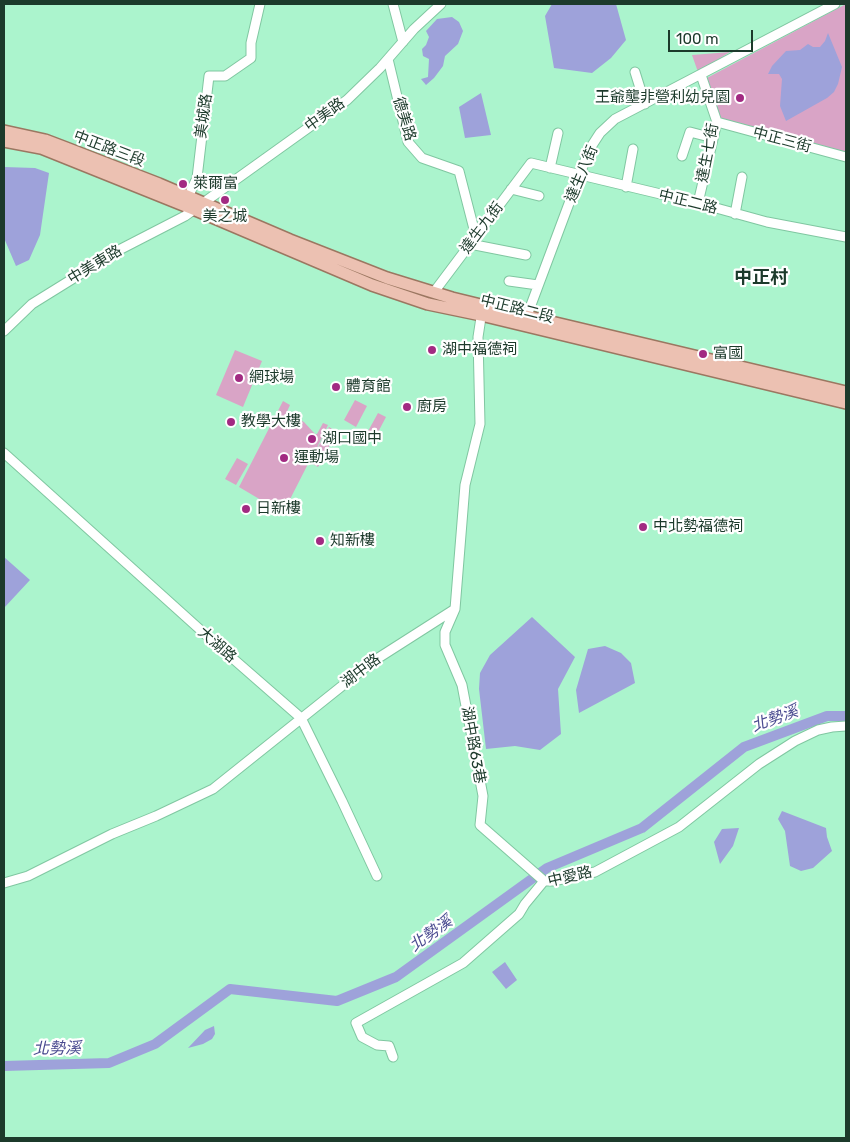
<!DOCTYPE html>
<html>
<head>
<meta charset="utf-8">
<style>
	body { margin:0 }
	#map { position:relative; width:850px; height:1142px; overflow:hidden; background:#abf4cd; font-family:Rubik,sans-serif }
	canvas { display:block }
	.frame { position:absolute; inset:0; border:5px solid #1c3a2b; pointer-events:none }
	.scale { position:absolute; left:668px; top:30px; width:85px; height:22px; box-sizing:border-box; border:2px solid #1c3a2b; border-top:0; padding-left:6px; font-size:15px; line-height:18px; white-space:nowrap; color:#1c3a2b; -webkit-text-stroke:4px #fff; paint-order:stroke }
</style>
</head>
<body>
<div id="map">
<canvas width="850" height="1142"></canvas>
<div class="frame"></div>
<div class="scale">100 m</div>
</div>
<script>
const ctx = document.querySelector('canvas').getContext('2d');
ctx.lineJoin = 'round';
function fill(path, color) {
  ctx.fillStyle = color;
  ctx.fill(path, 'evenodd');
}
function shape(rows) {
  const path = new Path2D();
  for (const r of rows) {
    path.moveTo(r[0], r[1]);
    for (let i = 2; i < r.length; i += 2) path.lineTo(r[i], r[i + 1]);
  }
  return path;
}
function strokePath(path, color, width, dash) {
  ctx.strokeStyle = color;
  ctx.lineWidth = width;
  ctx.lineCap = dash ? 'butt' : 'round';
  ctx.setLineDash(dash || []);
  ctx.stroke(path);
}
function write(font, color, halo, rows, align = 'center') {
  ctx.font = font + ' Rubik,"Noto Sans TC",sans-serif';
  ctx.lineWidth = 4.5;
  ctx.setLineDash([]);
  ctx.textBaseline = 'middle';
  ctx.strokeStyle = halo;
  ctx.fillStyle = color;
  for (const [text, x, y, turn = 0] of rows) {
    ctx.save();
    ctx.translate(x, y);
    ctx.rotate((+turn || 0) * Math.PI / 180);
    ctx.textAlign = isNaN(turn) ? turn : align;
    if (halo) ctx.strokeText(text, 0, 0);
    ctx.fillText(text, 0, 0);
    ctx.restore();
  }
}
fill(shape([
	[846,4,846,152,719,119,705,79],
	[730,52,698,72,692,55],
	[235,350,262,361,243,407,216,395],
	[355,400,367,406,356,427,344,420],
	[283,401,290,405,284,418,290,420,299,419,304,422,315,434,317,434,323,423,328,425,312,458,329,427,337,432,318,467,309,462,283,513,239,487],
	[378,413,386,417,375,438,367,433],
	[237,458,248,464,236,485,225,479]
]), '#d9a4c6');
fill(shape([
	[552,4,616,4,626,40,611,58,592,73,554,68,545,16],
	[452,17,459,22,463,31,458,44,445,56,443,66,434,78,426,85,421,79,428,77,429,59,423,56,422,49,426,45,429,37,426,31,437,19],
	[828,33,842,67,838,84,834,92,827,98,786,121,780,106,782,79,779,74,768,74,772,66,786,51,800,50,808,44,813,47,820,47,825,41],
	[481,93,491,135,465,138,459,107],
	[4,167,35,168,49,173,40,235,29,260,16,266,4,238],
	[4,557,30,580,4,608],
	[532,617,575,657,558,689,561,734,540,750,515,746,486,749,479,689,480,673,490,655],
	[605,646,621,653,631,663,635,683,579,713,576,690,588,649],
	[782,811,826,828,827,837,832,851,813,868,801,871,790,866,785,831,778,819],
	[739,828,733,846,720,864,714,842,722,829],
	[505,962,517,980,506,989,492,972],
	[214,1026,215,1034,212,1039,203,1044,188,1048,205,1030]
]), '#9ea2da');
strokePath(shape([
	[4,1066,109,1063,155,1044,230,989,337,1001,396,977,547,868,642,828,744,747,827,716,846,716]
]), '#9ea2da', 10);
const minor = shape([
	[393,4,403,42],
	[388,59,408,142,422,158,459,171,476,237],
	[635,72,645,104],
	[717,122,846,157],
	[682,156,690,132,713,138],
	[550,168,558,133],
	[626,187,633,149],
	[511,189,539,196],
	[188,197,197,178,209,76,225,76,251,58,251,43,260,4],
	[698,203,717,122,701,75],
	[735,214,742,177],
	[470,244,526,255],
	[509,281,538,285],
	[434,292,531,163,698,203,767,222,846,237],
	[525,321,589,150,600,133,615,119,835,4],
	[4,331,32,304,119,250,185,216,347,100,380,68,414,29,441,4],
	[4,453,206,635,301,718,342,801,377,876],
	[455,609,445,632,445,645,462,685,483,796,480,825,544,881],
	[4,883,28,876,112,834,156,816,213,789,372,662,455,609,465,485,480,424,478,337,482,311],
	[393,1057,389,1046,377,1045,362,1037,356,1023,463,963,519,914,525,904,544,881,553,881,595,872,679,827,759,764,795,741,818,730,832,727,846,726]
]);
const major = shape([
	[4,131,45,140,66,148,159,184,290,240,387,278,452,298,526,316,846,392],
	[4,141,41,148,193,209,372,285,428,304,481,315,846,403]
]);
strokePath(minor, '#80c7a1', 11);
strokePath(major, '#9b7761', 14);
strokePath(minor, '#fff', 9);
strokePath(major, '#ecc1b2', 11);
for (const [x, y, r, color] of [
	[740,98,5,"#a22a82"],
	[183,184,5,"#a22a82"],
	[225,200,5,"#a22a82"],
	[432,350,5,"#a22a82"],
	[703,354,5,"#a22a82"],
	[239,378,5,"#a22a82"],
	[336,387,5,"#a22a82"],
	[407,407,5,"#a22a82"],
	[231,422,5,"#a22a82"],
	[312,439,5,"#a22a82"],
	[284,458,5,"#a22a82"],
	[246,509,5,"#a22a82"],
	[643,527,5,"#a22a82"],
	[320,541,5,"#a22a82"]
]) {
  const dot = new Path2D();
  dot.arc(x, y, r, 0, 2 * Math.PI);
  ctx.fillStyle = color;
  ctx.fill(dot);
  strokePath(dot, '#fff', 2);
}
write('15px', '#1c3a2b', '#fff', [
	["王爺壟非營利幼兒園",730,98,"right"],
	["萊爾富",193,184],
	["美之城",225,217,"center"],
	["湖中福德祠",442,350],
	["富國",713,354],
	["網球場",249,378],
	["體育館",346,387],
	["廚房",417,407],
	["教學大樓",241,422],
	["湖口國中",322,439],
	["運動場",294,458],
	["日新樓",256,509],
	["中北勢福德祠",653,527],
	["知新樓",330,541]
], 'left');
write('15px', '#1c3a2b', '#fff', [
	["中美路",325,115,-36],
	["美城路",204,116,-82],
	["德美路",404,119,73],
	["中正三街",782,140,15],
	["中正路三段",109,149,21],
	["達生七街",708,153,-79],
	["達生八街",582,174,-67],
	["中正二路",688,202,14],
	["達生九街",482,228,-53],
	["中美東路",95,265,-31],
	["中正路二段",517,309,14],
	["大湖路",217,645,41],
	["湖中路",361,671,-37],
	["湖中路63巷",473,745,80],
	["中愛路",570,877,-13]
]);
write('italic 16px', '#4a4b90', '#fff', [
	["北勢溪",775,719,-20],
	["北勢溪",431,934,-36],
	["北勢溪",57,1049,-1]
]);
write('bold 18px', '#1c3a2b', '#fff', [
	["中正村",761,278]
]);
</script>
</body>
</html>
